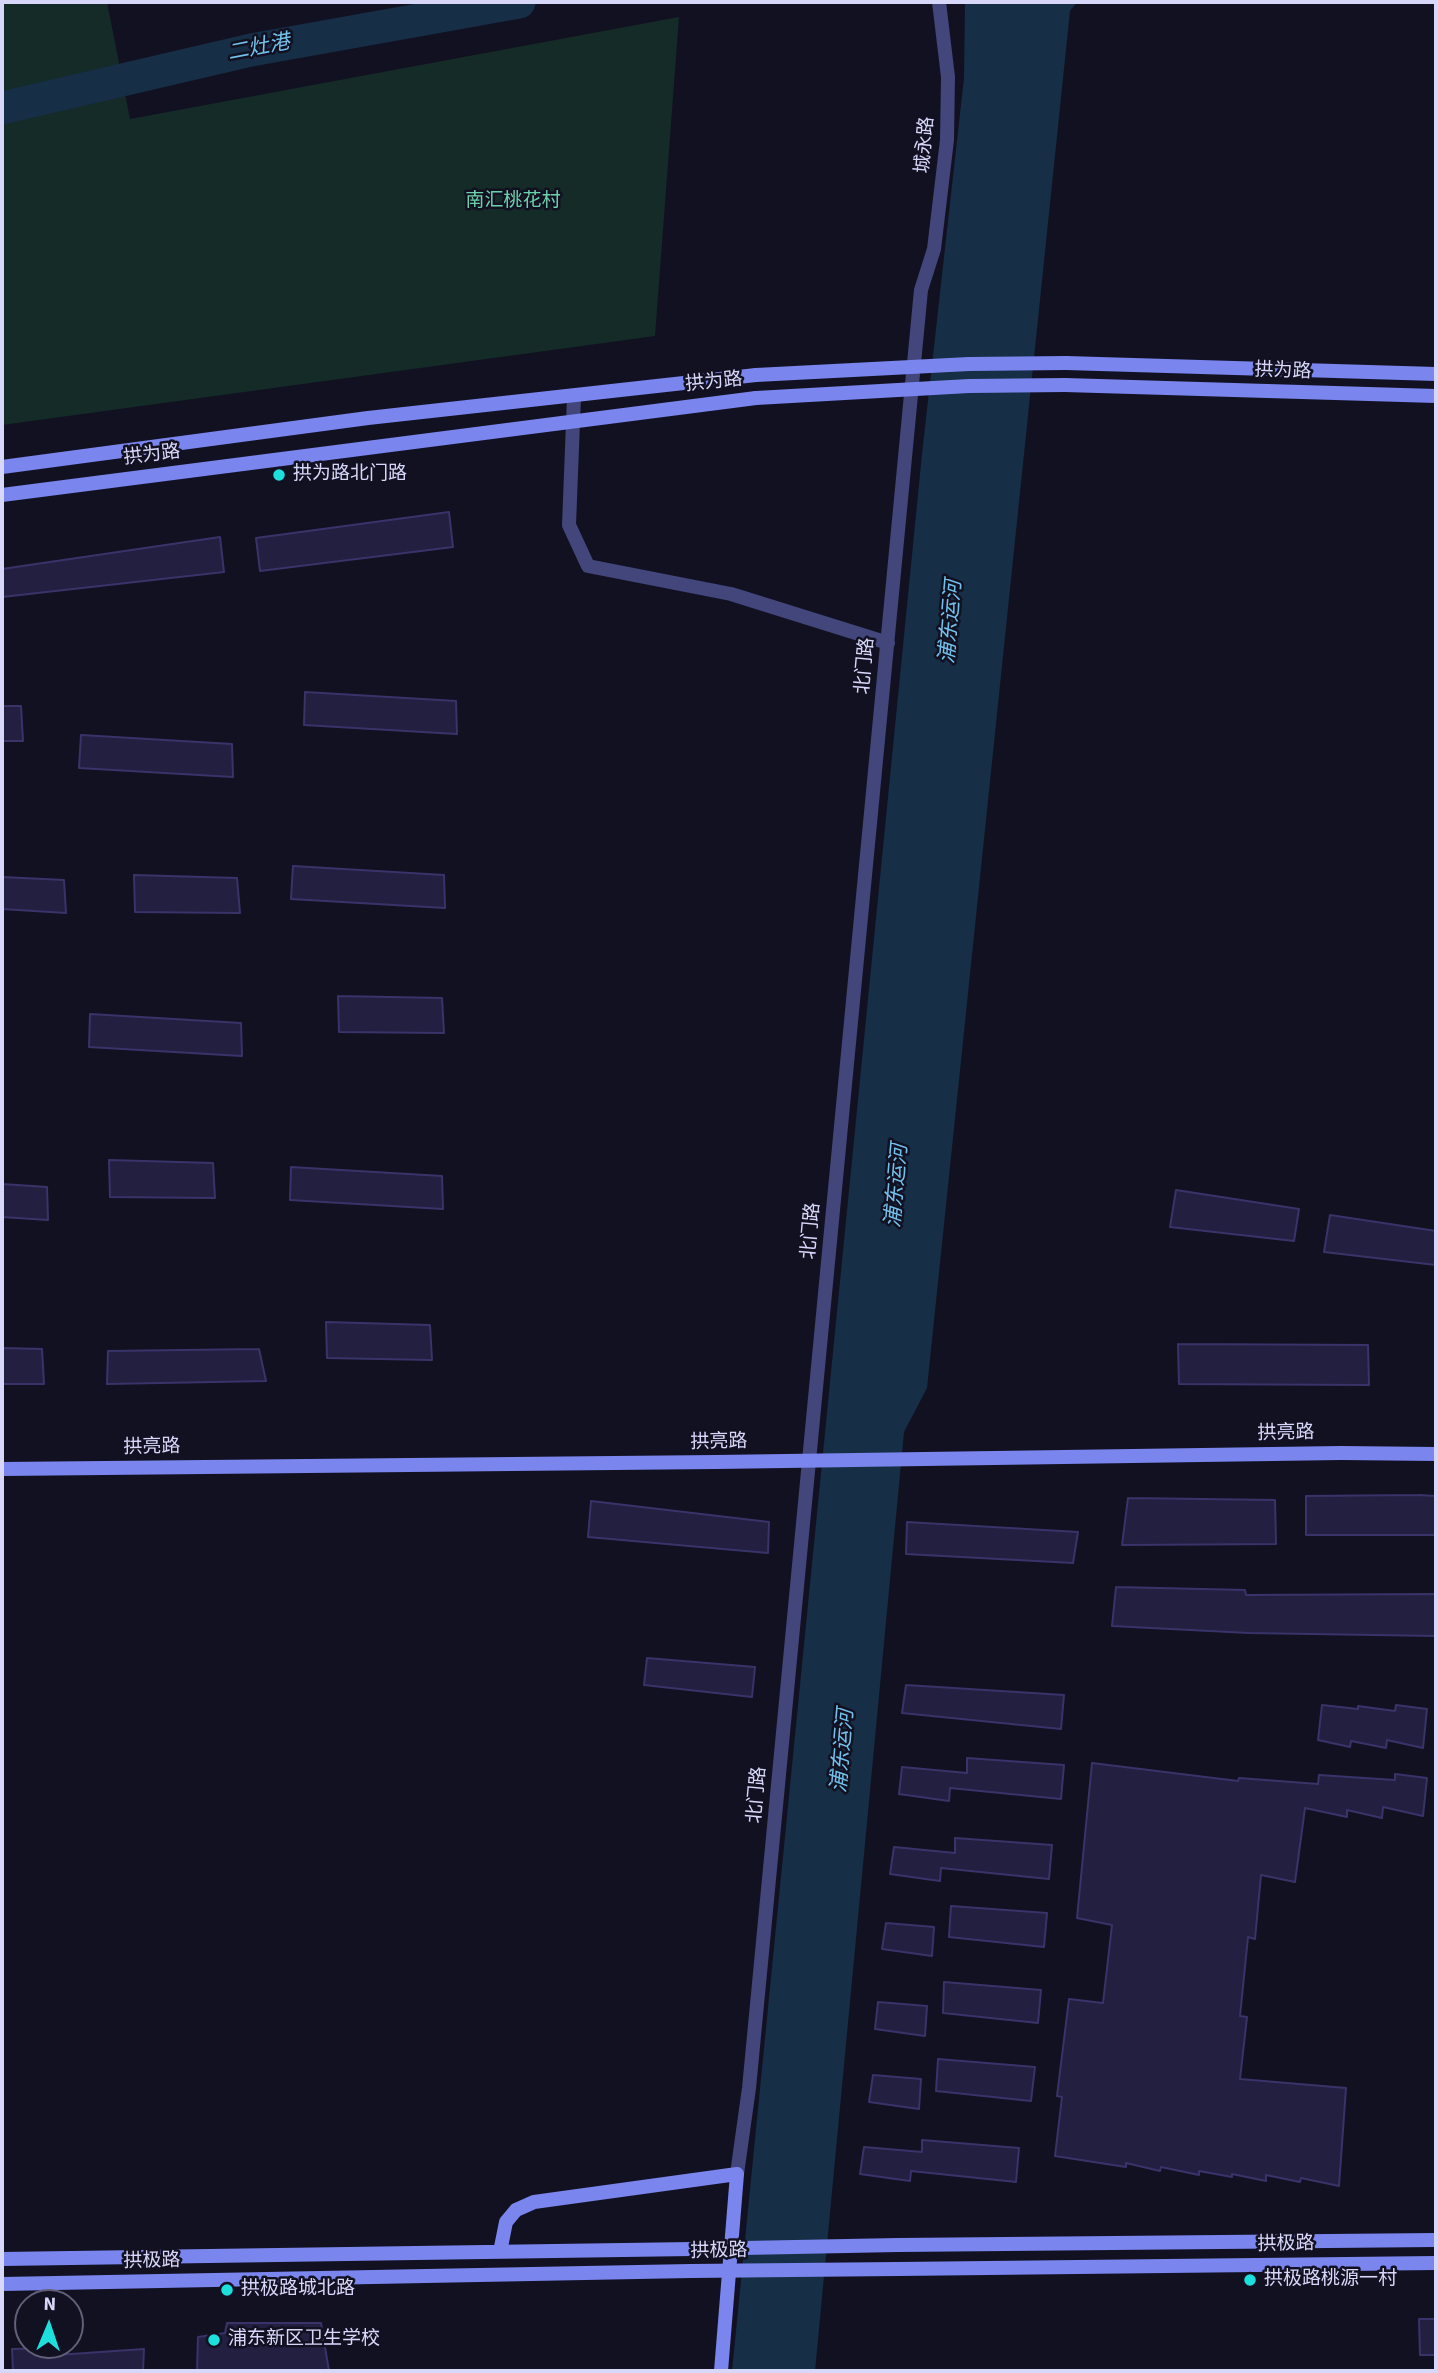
<!DOCTYPE html>
<html>
<head>
<meta charset="utf-8">
<style>
	body { margin:0 }
	#map { position:relative; width:1438px; height:2373px; overflow:hidden; background:#121122; font-family:"Source Sans 3",sans-serif }
	canvas { display:block }
	.frame { position:absolute; inset:0; border:4px solid #d7d7fa; pointer-events:none }
	.north { position:absolute; left:14px; top:2289px; width:70px; height:70px; box-sizing:border-box; background:#121122; border:2px solid #616078; border-radius:50%; rotate:2deg; font-size:19px; font-weight:700; line-height:28px; text-align:center; color:#d7d7fa }
	.north::after { content:''; display:block; margin:auto; width:24px; height:32px; background:#1ddfdc; clip-path:polygon(50% 0,100% 100%,50% 72%,0 100%) }
</style>
</head>
<body>
<div id="map">
<canvas width="1438" height="2373"></canvas>
<div class="frame"></div>
<div class="north">N</div>
</div>
<script>
const ctx = document.querySelector('canvas').getContext('2d');
ctx.lineJoin = 'round';
function fill(path, color) {
  ctx.fillStyle = color;
  ctx.fill(path, 'evenodd');
}
function shape(rows) {
  const path = new Path2D();
  for (const r of rows) {
    path.moveTo(r[0], r[1]);
    for (let i = 2; i < r.length; i += 2) path.lineTo(r[i], r[i + 1]);
  }
  return path;
}
function strokePath(path, color, width, dash) {
  ctx.strokeStyle = color;
  ctx.lineWidth = width;
  ctx.lineCap = dash ? 'butt' : 'round';
  ctx.setLineDash(dash || []);
  ctx.stroke(path);
}
function write(font, color, halo, rows, align = 'center') {
  ctx.font = font + ' "Source Sans 3","Noto Sans SC",sans-serif';
  ctx.lineWidth = 5;
  ctx.setLineDash([]);
  ctx.textBaseline = 'middle';
  ctx.strokeStyle = halo;
  ctx.fillStyle = color;
  for (const [text, x, y, turn = 0] of rows) {
    ctx.save();
    ctx.translate(x, y);
    ctx.rotate((+turn || 0) * Math.PI / 180);
    ctx.textAlign = isNaN(turn) ? turn : align;
    if (halo) ctx.strokeText(text, 0, 0);
    ctx.fillText(text, 0, 0);
    ctx.restore();
  }
}
fill(shape([
	[2,2,107,2,130,119,679,17,655,336,2,425]
]), '#152b27');
fill(shape([
	[965,2,1077,2,1070,11,927,1388,904,1432,815,2371,732,2371,922,454,964,78]
]), '#162e46');
strokePath(shape([
	[2,108,251,50,519,2]
]), '#162e46', 33);
const building = shape([
	[449,512,453,547,260,571,256,538,449,512],
	[220,537,224,572,2,597,2,569,220,537],
	[305,692,456,701,457,734,304,725,305,692],
	[2,706,21,706,23,741,2,741,2,706],
	[81,735,232,744,233,777,79,768,81,735],
	[293,866,444,875,445,908,291,899,293,866],
	[134,875,237,878,240,913,135,912,134,875],
	[2,877,64,880,66,913,2,909,2,877],
	[338,996,442,998,444,1033,339,1032,338,996],
	[90,1014,241,1023,242,1056,89,1047,90,1014],
	[109,1160,213,1163,215,1198,110,1197,109,1160],
	[291,1167,442,1176,443,1209,290,1200,291,1167],
	[2,1184,47,1187,48,1220,2,1217,2,1184],
	[1176,1190,1299,1209,1294,1241,1170,1227,1176,1190],
	[1330,1215,1436,1231,1436,1265,1324,1252,1330,1215],
	[326,1322,430,1325,432,1360,327,1358,326,1322],
	[1178,1344,1368,1345,1369,1385,1179,1384,1178,1344],
	[2,1348,42,1349,44,1384,2,1384,2,1348],
	[259,1349,266,1381,107,1384,108,1351,259,1349],
	[1419,1495,1436,1496,1436,1535,1306,1535,1306,1496,1419,1495],
	[1128,1498,1275,1500,1276,1544,1122,1545,1128,1498],
	[591,1501,769,1522,768,1553,588,1537,591,1501],
	[907,1522,1078,1532,1073,1563,906,1554,907,1522],
	[1116,1587,1245,1590,1246,1595,1436,1594,1436,1636,1249,1633,1112,1626,1116,1587],
	[647,1658,755,1667,752,1697,644,1685,647,1658],
	[906,1685,1064,1695,1061,1729,902,1713,906,1685],
	[1322,1705,1358,1709,1358,1706,1395,1711,1396,1705,1427,1709,1423,1748,1387,1740,1386,1748,1351,1741,1350,1747,1318,1740,1322,1705],
	[967,1758,1064,1765,1061,1799,950,1788,949,1801,899,1794,902,1767,967,1773,967,1758],
	[1092,1763,1238,1781,1239,1778,1318,1784,1319,1775,1395,1780,1395,1774,1427,1778,1423,1816,1383,1807,1382,1818,1347,1810,1347,1817,1305,1808,1295,1882,1261,1875,1255,1939,1248,1937,1240,2016,1247,2017,1240,2079,1346,2088,1339,2186,1301,2178,1300,2182,1266,2175,1266,2181,1232,2174,1232,2177,1199,2171,1199,2175,1161,2167,1160,2171,1126,2163,1126,2167,1055,2156,1062,2097,1057,2096,1069,1999,1103,2003,1112,1925,1077,1918,1092,1763],
	[955,1838,1052,1845,1049,1879,941,1868,940,1881,890,1874,894,1847,955,1853,955,1838],
	[951,1906,1047,1913,1044,1947,949,1937,951,1906],
	[886,1923,934,1927,932,1956,882,1949,886,1923],
	[944,1982,1041,1990,1038,2023,943,2013,944,1982],
	[878,2002,927,2006,925,2036,875,2029,878,2002],
	[938,2059,1035,2067,1031,2101,936,2091,938,2059],
	[873,2075,921,2079,919,2109,869,2102,873,2075],
	[922,2140,1019,2148,1016,2182,911,2171,910,2181,860,2174,864,2147,922,2152,922,2140],
	[1419,2319,1436,2319,1436,2355,1420,2355,1419,2319],
	[227,2323,321,2323,329,2371,197,2371,198,2337,225,2333,227,2323],
	[58,2348,57,2355,144,2349,143,2371,13,2371,12,2349,58,2348]
]);
fill(building, '#221f40');
strokePath(building, '#383469', 2);
strokePath(shape([
	[574,397,569,525,588,566,731,594,888,643],
	[737,2174,749,2088,921,290,934,249,947,140,948,77,939,2]
]), '#42467b', 14);
strokePath(shape([
	[1066,363,1436,374],
	[1065,385,1436,396],
	[2,467,368,418,756,375],
	[2,495,756,398],
	[1341,1453,1436,1454],
	[2,1469,716,1462],
	[898,2245,1436,2240],
	[500,2252,506,2222,516,2210,534,2202,737,2174,721,2371],
	[2,2259,692,2249],
	[898,2269,1436,2263],
	[2,2284,691,2271]
]), '#7a85ee', 14);
strokePath(shape([
	[756,375,969,364,1066,363],
	[756,398,969,386,1065,385],
	[716,1462,1341,1453],
	[692,2249,898,2245],
	[691,2271,898,2269]
]), '#7a85ee', 14);
for (const [x, y, r, color] of [
	[279,475,7,"#1ddfdc"],
	[1250,2280,7,"#1ddfdc"],
	[227,2290,7,"#1ddfdc"],
	[214,2340,7,"#1ddfdc"]
]) {
  const dot = new Path2D();
  dot.arc(x, y, r, 0, 2 * Math.PI);
  ctx.fillStyle = color;
  ctx.fill(dot);
  strokePath(dot, '#121122', 2.5);
}
write('19px', '#d7d7fa', '#121122', [
	["城永路",926,145,-85],
	["拱为路",1283,372,2],
	["拱为路",714,383,-6],
	["拱为路",152,456,-7],
	["北门路",866,666,-85],
	["北门路",812,1231,-85],
	["拱亮路",1286,1434,-1],
	["拱亮路",719,1443,-1],
	["拱亮路",152,1448,-1],
	["北门路",758,1795,-85],
	["拱极路",1286,2245,-1],
	["拱极路",719,2252,-1],
	["拱极路",152,2262,-1]
]);
write('19px', '#6cd1ab', '#121122', [
	["南汇桃花村",513,202]
]);
write('19px', '#d7d7fa', '#121122', [
	["拱为路北门路",293,475],
	["拱极路桃源一村",1264,2280],
	["拱极路城北路",241,2290],
	["浦东新区卫生学校",228,2340]
], 'left');
write('italic 21px', '#72c2ed', '#121122', [
	["二灶港",259,49,-11],
	["浦东运河",952,622,-85],
	["浦东运河",898,1186,-85],
	["浦东运河",844,1751,-85]
]);
</script>
</body>
</html>
